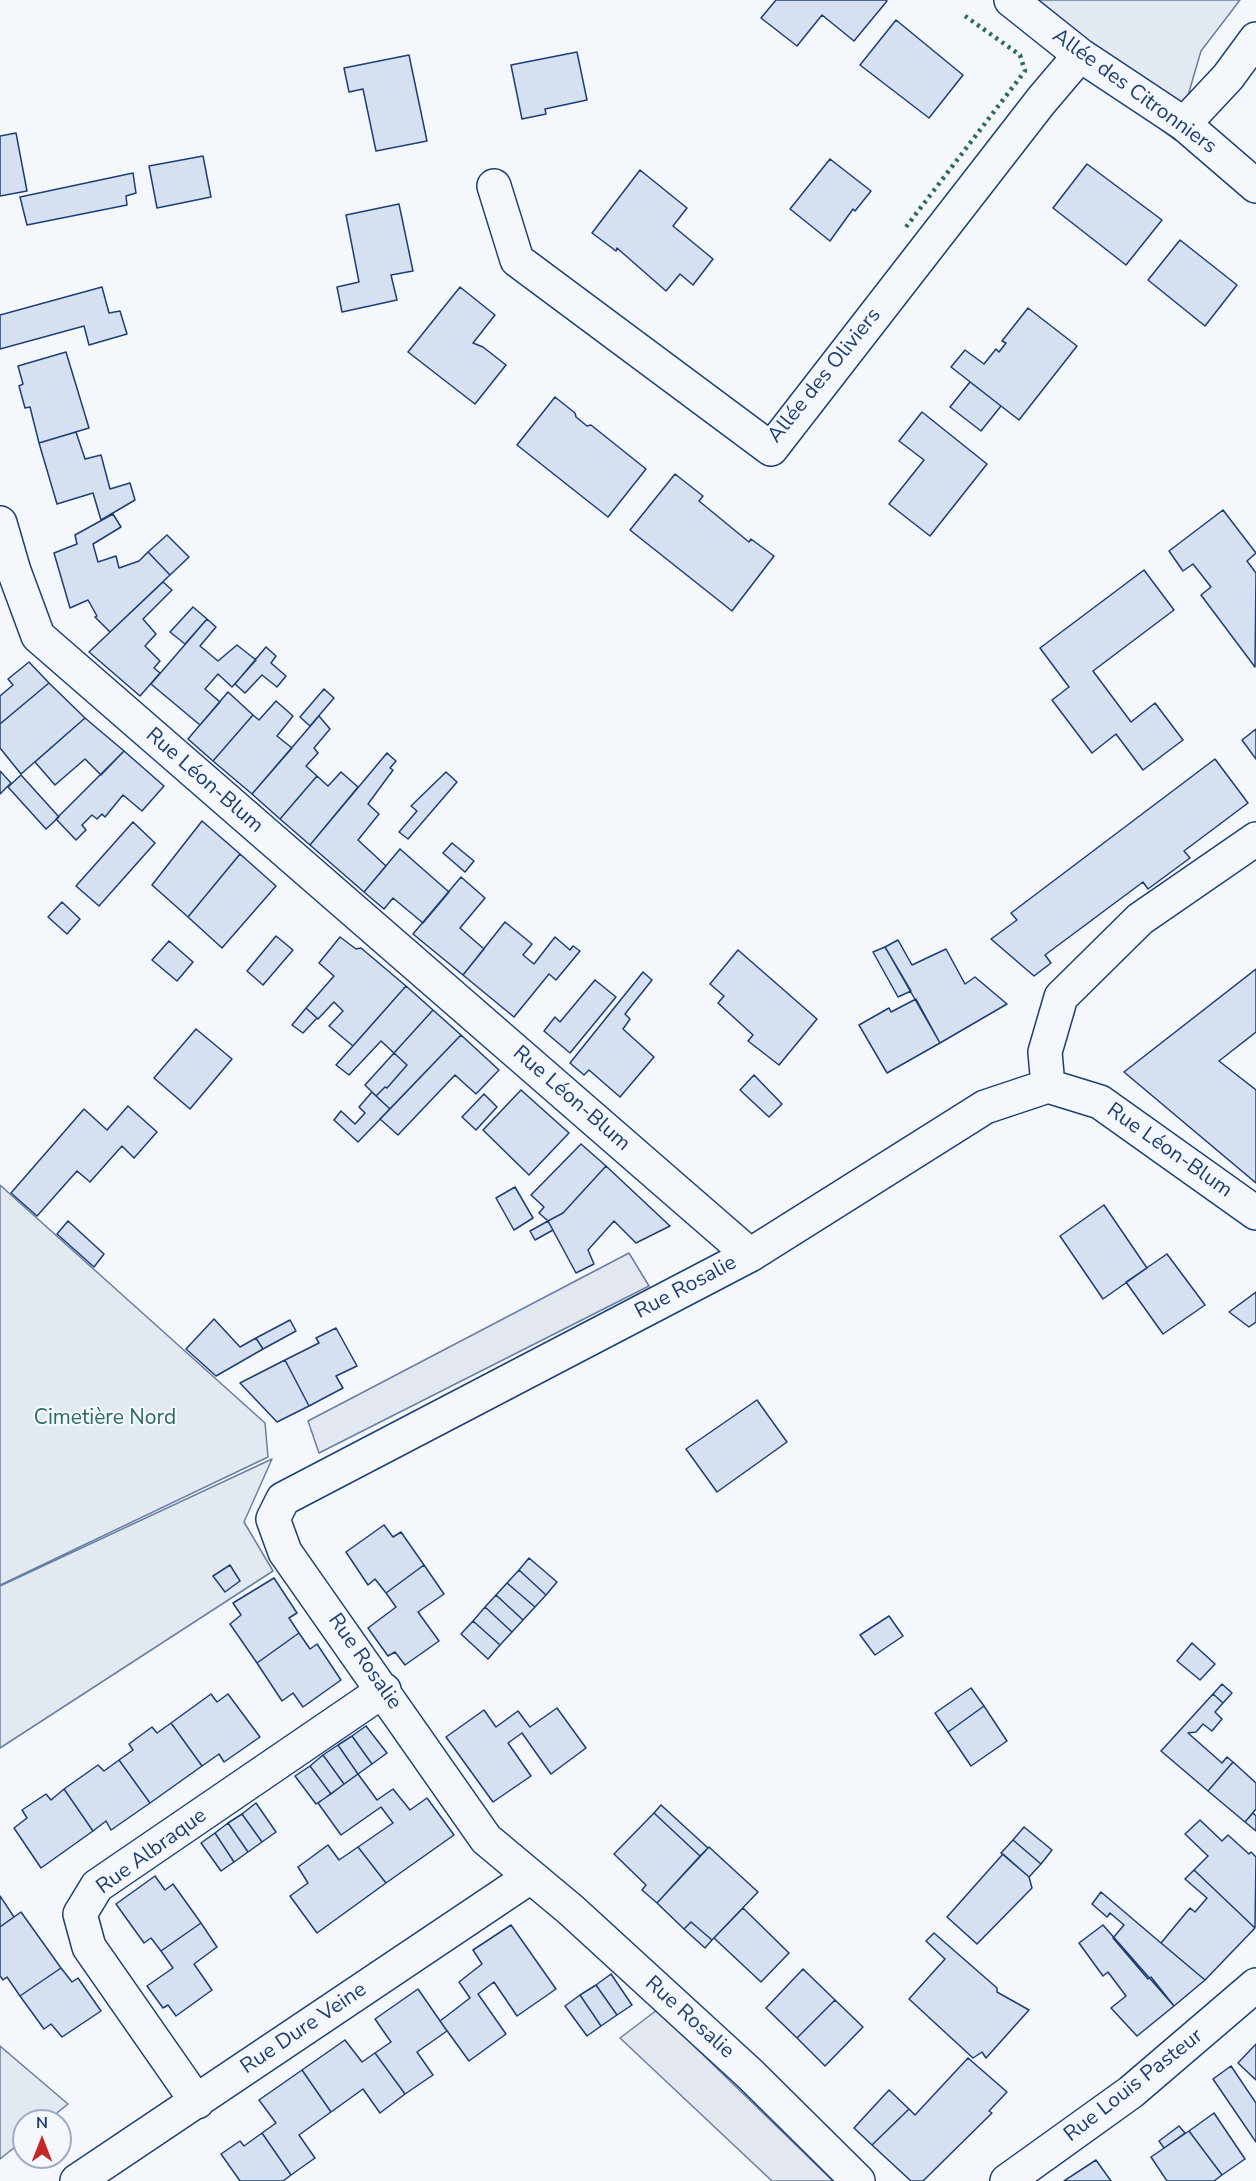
<!DOCTYPE html>
<html>
<head>
<meta charset="utf-8">
<style>
	body { margin:0 }
	#map { position:relative; width:1256px; height:2181px; overflow:hidden; background:#f4f7fb; font-family:"Nunito Sans",sans-serif }
	canvas { display:block }
	.north { position:absolute; left:12px; top:2109px; width:60px; height:60px; box-sizing:border-box; background:#f4f7fb; border:2px solid #9eadc5; border-radius:50%; rotate:0deg; font-size:16px; font-weight:700; line-height:24px; text-align:center; color:#1d3f73 }
	.north::after { content:''; display:block; margin:auto; width:21px; height:27px; background:#c62828; clip-path:polygon(50% 0,100% 100%,50% 72%,0 100%) }
</style>
</head>
<body>
<div id="map">
<canvas width="1256" height="2181"></canvas>
<div class="north">N</div>
</div>
<script>
const ctx = document.querySelector('canvas').getContext('2d');
ctx.lineJoin = 'round';
function fill(path, color) {
  ctx.fillStyle = color;
  ctx.fill(path, 'evenodd');
}
function shape(rows) {
  const path = new Path2D();
  for (const r of rows) {
    path.moveTo(r[0], r[1]);
    for (let i = 2; i < r.length; i += 2) path.lineTo(r[i], r[i + 1]);
  }
  return path;
}
function strokePath(path, color, width, dash) {
  ctx.strokeStyle = color;
  ctx.lineWidth = width;
  ctx.lineCap = dash ? 'butt' : 'round';
  ctx.setLineDash(dash || []);
  ctx.stroke(path);
}
function write(font, color, halo, rows, align = 'center') {
  ctx.font = font + ' "Nunito Sans",sans-serif';
  ctx.lineWidth = 4.5;
  ctx.setLineDash([]);
  ctx.textBaseline = 'middle';
  ctx.strokeStyle = halo;
  ctx.fillStyle = color;
  for (const [text, x, y, turn = 0] of rows) {
    ctx.save();
    ctx.translate(x, y);
    ctx.rotate((+turn || 0) * Math.PI / 180);
    ctx.textAlign = isNaN(turn) ? turn : align;
    if (halo) ctx.strokeText(text, 0, 0);
    ctx.fillText(text, 0, 0);
    ctx.restore();
  }
}
const green = shape([
	[995,0,1240,0,1201,51,1175,140,995,0],
	[0,1185,265,1423,268,1457,0,1585,0,1185],
	[272,1459,244,1522,273,1571,0,1748,0,1586,272,1459],
	[0,2046,68,2104,47,2121,24,2121,24,2140,0,2159,0,2046]
]);
fill(green, '#e3e9f0');
strokePath(green, '#687fa3', 1.5);
const parking = shape([
	[629,1253,649,1286,319,1453,308,1421,629,1253],
	[657,2010,833,2181,772,2181,620,2038,657,2010]
]);
fill(parking, '#e3e8f0');
strokePath(parking, '#687fa3', 1.5);
const building = shape([
	[776,0,886,0,887,1,854,41,822,15,797,46,761,18,776,0],
	[896,20,963,75,929,118,860,65,896,20],
	[577,52,587,100,545,109,546,114,522,119,511,65,577,52],
	[409,55,427,141,376,151,363,89,349,92,344,68,409,55],
	[16,133,27,191,0,196,0,136,16,133],
	[203,156,211,197,157,208,149,166,203,156],
	[830,159,871,191,855,211,853,209,830,241,790,209,830,159],
	[1087,164,1162,220,1126,265,1053,208,1087,164],
	[640,170,687,208,673,226,713,259,693,285,680,274,666,291,617,248,616,251,592,233,640,170],
	[133,173,136,193,126,196,127,205,27,225,20,197,133,173],
	[399,204,413,271,391,275,397,300,342,312,337,287,359,282,346,215,399,204],
	[1180,240,1237,285,1205,326,1148,280,1180,240],
	[102,287,109,313,120,311,127,334,89,345,84,326,0,349,0,315,102,287],
	[460,287,495,315,473,343,483,347,506,365,475,404,408,352,460,287],
	[1028,308,1077,346,1019,420,951,367,965,350,984,364,996,349,999,352,1006,343,1002,341,1028,308],
	[66,352,89,428,39,443,30,407,25,408,19,386,23,384,18,366,66,352],
	[970,382,1001,406,981,431,950,407,970,382],
	[555,397,575,413,576,417,587,426,591,425,646,469,608,517,517,445,555,397],
	[922,412,987,464,930,536,889,504,924,460,899,441,922,412],
	[76,432,85,459,101,455,110,489,130,483,135,500,101,520,93,493,57,504,39,443,76,432],
	[675,474,703,496,699,501,749,542,751,539,774,556,732,611,630,530,675,474],
	[1223,510,1256,553,1247,561,1256,573,1255,667,1201,595,1211,587,1193,564,1183,571,1169,551,1223,510],
	[113,514,121,527,93,544,98,562,116,556,119,568,139,561,148,552,170,575,110,632,95,617,97,616,88,600,70,608,54,553,77,544,75,535,113,514],
	[167,535,189,557,170,575,148,552,167,535],
	[1144,570,1174,610,1093,671,1131,722,1155,703,1183,740,1143,770,1116,734,1092,753,1052,700,1069,687,1040,648,1144,570],
	[163,582,172,590,143,619,156,634,145,646,160,661,154,668,160,673,140,696,89,652,163,582],
	[193,607,207,619,185,644,170,632,193,607],
	[207,619,216,627,200,646,218,661,237,645,256,660,232,687,218,674,205,689,220,702,200,725,151,684,207,619],
	[266,647,276,656,271,663,286,676,277,687,262,675,245,693,235,684,266,647],
	[29,662,49,683,0,724,0,696,13,685,8,679,29,662],
	[49,683,85,718,21,774,0,748,0,724,49,683],
	[324,689,334,698,310,726,300,717,324,689],
	[228,692,253,715,213,761,188,739,228,692],
	[276,701,293,716,277,736,292,748,252,794,213,761,253,715,259,720,276,701],
	[319,716,330,729,314,748,318,753,306,766,317,776,280,819,252,794,319,716],
	[85,718,124,751,101,775,85,759,55,785,35,762,85,718],
	[1256,729,1256,759,1242,740,1256,729],
	[124,751,164,786,142,811,123,795,105,817,102,814,97,819,92,815,82,825,86,830,76,840,56,819,124,751],
	[387,753,396,761,390,768,393,770,368,804,379,814,358,840,386,866,364,892,310,845,387,753],
	[1215,759,1248,803,1184,851,1190,858,1148,889,1143,882,1045,955,1051,963,1034,976,991,939,1017,920,1011,913,1215,759],
	[0,771,11,783,0,794,0,771],
	[341,772,358,787,310,845,280,819,317,776,328,786,341,772],
	[446,772,457,782,408,839,399,832,417,811,411,806,446,772],
	[21,775,59,817,46,829,8,787,21,775],
	[202,821,240,854,188,917,152,885,202,821],
	[133,822,155,843,99,906,76,886,133,822],
	[452,843,474,861,465,872,443,853,452,843],
	[400,849,449,892,423,923,393,898,384,909,364,892,400,849],
	[240,854,276,886,222,948,188,917,240,854],
	[461,877,485,898,460,928,484,949,463,975,413,934,461,877],
	[62,902,80,919,67,934,48,917,62,902],
	[505,922,532,944,523,955,534,964,555,937,570,950,573,946,580,951,556,980,549,974,514,1017,463,975,505,922],
	[276,936,293,950,263,985,247,971,276,936],
	[340,937,356,949,361,948,406,986,353,1046,329,1026,343,1011,334,1002,318,1019,306,1008,334,976,319,963,340,937],
	[898,940,912,965,946,949,965,984,975,977,1007,1004,940,1043,885,947,898,940],
	[169,941,193,962,177,981,152,960,169,941],
	[885,947,911,991,898,997,873,952,885,947],
	[738,950,817,1019,779,1065,748,1041,753,1035,718,1003,724,996,710,984,738,950],
	[1256,969,1256,1032,1219,1061,1256,1090,1256,1183,1124,1072,1256,969],
	[643,972,652,980,625,1014,630,1019,623,1029,654,1057,620,1097,589,1070,584,1075,570,1063,643,972],
	[595,980,616,997,570,1053,544,1031,555,1017,560,1022,595,980],
	[406,986,433,1010,394,1053,381,1041,349,1075,336,1065,406,986],
	[916,999,940,1043,887,1073,859,1025,889,1008,891,1012,916,999],
	[306,1008,317,1018,303,1033,292,1025,306,1008],
	[433,1010,461,1035,390,1109,376,1096,385,1087,387,1088,407,1065,394,1053,433,1010],
	[196,1029,232,1059,190,1109,154,1078,196,1029],
	[461,1035,499,1070,476,1094,455,1075,398,1135,380,1119,461,1035],
	[394,1053,407,1065,387,1088,385,1087,376,1096,365,1085,394,1053],
	[754,1075,782,1104,769,1117,740,1090,754,1075],
	[521,1090,569,1133,529,1175,483,1130,521,1090],
	[372,1092,390,1109,358,1142,334,1120,341,1111,355,1124,365,1113,359,1107,372,1092],
	[484,1094,497,1107,476,1130,462,1117,484,1094],
	[128,1106,157,1132,134,1158,122,1146,90,1182,77,1171,37,1216,11,1193,84,1109,107,1130,128,1106],
	[581,1144,606,1166,563,1213,548,1221,539,1213,544,1207,531,1195,581,1144],
	[606,1166,670,1226,636,1243,614,1221,588,1250,594,1264,576,1273,548,1221,563,1213,606,1166],
	[515,1187,533,1218,514,1230,496,1198,515,1187],
	[1104,1205,1147,1268,1103,1299,1060,1236,1104,1205],
	[68,1221,104,1254,94,1267,57,1234,68,1221],
	[548,1221,553,1230,535,1240,530,1231,548,1221],
	[1167,1254,1205,1305,1163,1334,1126,1282,1167,1254],
	[1256,1292,1256,1322,1249,1327,1229,1312,1256,1292],
	[214,1319,240,1347,256,1338,263,1349,216,1376,186,1349,214,1319],
	[290,1320,296,1331,263,1349,256,1338,290,1320],
	[336,1328,357,1366,336,1376,343,1388,309,1406,285,1360,319,1343,316,1338,336,1328],
	[285,1360,309,1406,277,1422,240,1383,285,1360],
	[757,1400,787,1442,717,1492,686,1449,757,1400],
	[384,1525,393,1537,401,1532,424,1565,386,1593,375,1579,368,1585,346,1552,384,1525],
	[529,1558,557,1582,546,1595,519,1570,529,1558],
	[230,1565,240,1581,225,1592,213,1576,230,1565],
	[424,1565,444,1594,418,1612,439,1641,405,1665,395,1652,388,1656,368,1628,396,1607,386,1593,424,1565],
	[519,1570,546,1595,535,1607,507,1583,519,1570],
	[274,1578,297,1613,289,1618,299,1633,257,1663,230,1624,241,1615,233,1603,274,1578],
	[507,1583,535,1607,523,1620,496,1595,507,1583],
	[496,1595,523,1620,512,1632,485,1607,496,1595],
	[485,1607,512,1632,500,1645,473,1621,485,1607],
	[889,1616,903,1636,875,1655,860,1635,889,1616],
	[473,1621,500,1645,488,1659,461,1634,473,1621],
	[299,1633,310,1649,317,1644,341,1680,303,1707,293,1693,282,1701,257,1663,299,1633],
	[1192,1643,1215,1664,1200,1680,1177,1661,1192,1643],
	[1222,1684,1232,1693,1223,1703,1213,1694,1222,1684],
	[971,1688,984,1706,948,1732,935,1713,971,1688],
	[211,1694,217,1702,228,1694,260,1737,224,1762,219,1754,202,1766,171,1723,211,1694],
	[1213,1694,1223,1703,1215,1712,1222,1719,1212,1731,1203,1724,1196,1732,1188,1733,1222,1763,1227,1757,1233,1762,1208,1791,1161,1751,1213,1694],
	[984,1706,1007,1741,971,1766,948,1732,984,1706],
	[557,1708,586,1748,551,1774,522,1733,508,1743,531,1776,493,1802,446,1737,484,1710,496,1727,518,1711,530,1727,557,1708],
	[171,1723,202,1766,150,1803,119,1760,133,1750,129,1744,152,1727,157,1733,171,1723],
	[366,1726,387,1753,372,1764,352,1736,366,1726],
	[352,1736,372,1764,358,1774,338,1745,352,1736],
	[338,1745,358,1774,344,1784,323,1755,338,1745],
	[323,1755,344,1784,331,1794,310,1766,323,1755],
	[119,1760,150,1803,111,1830,106,1821,93,1831,64,1789,98,1765,104,1771,119,1760],
	[1233,1762,1256,1783,1256,1809,1245,1822,1208,1791,1233,1762],
	[310,1766,331,1794,316,1804,295,1776,310,1766],
	[358,1774,377,1800,393,1789,410,1810,427,1798,454,1835,386,1883,358,1847,393,1823,381,1807,341,1835,318,1803,358,1774],
	[64,1789,93,1831,41,1868,14,1828,27,1818,22,1810,46,1794,51,1800,64,1789],
	[256,1803,276,1832,262,1842,242,1814,256,1803],
	[661,1805,708,1848,700,1856,654,1813,661,1805],
	[654,1813,700,1856,657,1903,642,1890,646,1885,614,1854,654,1813],
	[1253,1813,1256,1816,1256,1831,1245,1822,1253,1813],
	[242,1814,262,1842,248,1852,228,1823,242,1814],
	[1200,1820,1222,1841,1228,1835,1249,1854,1251,1852,1256,1857,1255,1928,1194,1870,1208,1856,1185,1834,1200,1820],
	[228,1823,248,1852,234,1862,215,1833,228,1823],
	[1024,1827,1052,1850,1041,1864,1013,1840,1024,1827],
	[215,1833,234,1862,221,1871,201,1843,215,1833],
	[1013,1840,1041,1864,1029,1877,1001,1853,1013,1840],
	[328,1845,339,1860,358,1847,386,1883,317,1933,290,1896,308,1883,298,1867,328,1845],
	[709,1847,758,1892,712,1940,691,1922,684,1929,657,1903,709,1847],
	[1003,1854,1029,1877,1032,1888,977,1944,947,1917,1003,1854],
	[1194,1870,1255,1928,1205,1980,1161,1943,1190,1908,1195,1912,1207,1898,1185,1879,1194,1870],
	[155,1876,165,1890,173,1884,201,1923,161,1951,151,1938,144,1943,116,1904,155,1876],
	[1101,1892,1161,1943,1205,1980,1174,2006,1151,1977,1148,1979,1113,1938,1124,1925,1110,1913,1107,1917,1092,1904,1101,1892],
	[0,1896,14,1917,0,1927,0,1896],
	[743,1908,789,1953,761,1982,714,1938,743,1908],
	[21,1912,61,1968,20,1996,7,1977,3,1980,0,1976,0,1927,21,1912],
	[691,1922,712,1940,705,1948,684,1929,691,1922],
	[201,1923,217,1947,194,1964,212,1990,176,2016,168,2005,163,2008,147,1986,173,1968,161,1951,201,1923],
	[511,1925,556,1989,517,2016,494,1982,478,1994,506,2034,469,2061,440,2021,470,1998,459,1982,482,1964,473,1950,511,1925],
	[1103,1925,1174,2006,1137,2036,1111,2008,1126,1996,1108,1972,1103,1976,1079,1943,1103,1925],
	[934,1933,997,1988,997,1992,1029,2010,986,2058,982,2052,973,2058,909,1999,945,1959,926,1941,934,1933],
	[61,1968,72,1982,78,1978,101,2011,62,2037,51,2024,44,2029,20,1996,61,1968],
	[803,1969,835,2000,797,2038,766,2008,803,1969],
	[611,1974,632,2005,617,2015,596,1985,611,1974],
	[596,1985,617,2015,601,2026,580,1995,596,1985],
	[418,1989,447,2031,417,2052,433,2075,405,2094,375,2053,391,2042,375,2019,418,1989],
	[580,1995,601,2026,587,2036,565,2006,580,1995],
	[835,2000,863,2027,825,2066,797,2038,835,2000],
	[345,2040,362,2062,375,2053,405,2094,380,2113,363,2089,331,2112,302,2070,345,2040],
	[1256,2044,1256,2080,1238,2063,1256,2044],
	[968,2058,1007,2092,989,2111,992,2113,923,2181,911,2181,872,2145,909,2109,915,2115,968,2058],
	[1231,2066,1256,2103,1256,2142,1213,2079,1231,2066],
	[302,2070,331,2112,299,2135,315,2158,291,2175,262,2133,276,2123,259,2100,302,2070],
	[889,2090,909,2109,872,2145,854,2128,889,2090],
	[1214,2113,1245,2159,1222,2175,1189,2131,1214,2113],
	[1179,2126,1185,2133,1164,2148,1159,2141,1179,2126],
	[1189,2131,1222,2175,1214,2181,1167,2181,1151,2157,1189,2131],
	[262,2133,291,2175,283,2181,240,2181,221,2154,240,2141,244,2146,262,2133],
	[1096,2160,1111,2181,1064,2181,1096,2160]
]);
fill(building, '#d5e0f0');
strokePath(building, '#1d3f73', 1.5);
const street = shape([
	[1011,0,1080,55,1184,124,1256,186],
	[1184,124,1228,77,1256,39],
	[494,186,517,260,771,449,1041,101,1080,55],
	[0,523,14,571,38,636,750,1255,985,1107,1048,1086,1100,1102,1256,1213],
	[1048,1086,1045,1052,1061,997,1140,919,1256,839],
	[750,1255,283,1499,273,1519,285,1552,486,1839,571,1910,750,2074,858,2181],
	[197,2102,89,1947,80,1914,97,1886,384,1690],
	[77,2181,530,1877]
]);
const secondary = shape([
	[1007,2181,1131,2092,1256,1985]
]);
strokePath(street, '#1d3f73', 36);
strokePath(secondary, '#1d3f73', 36);
strokePath(street, '#f4f7fb', 33);
strokePath(secondary, '#f4f7fb', 33);
strokePath(shape([
	[906,227,1025,71,1020,55,965,16]
]), '#2c6c60', 4.5, [3, 4.5]);
write('21px', '#1d3f73', '#f4f7fb', [
	["Allée des Citronniers",1134,92,36],
	["Allée des Oliviers",825,376,-51],
	["Rue Léon-Blum",204,781,41],
	["Rue Léon-Blum",571,1099,41],
	["Rue Léon-Blum",1169,1151,35],
	["Rue Rosalie",686,1288,-28],
	["Rue Rosalie",364,1662,55],
	["Rue Albraque",152,1852,-36],
	["Rue Rosalie",689,2018,42],
	["Rue Dure Veine",304,2029,-34],
	["Rue Louis Pasteur",1134,2086,-38]
]);
write('21px', '#2c6c60', '#f4f7fb', [
	["Cimetière Nord",105,1419]
]);
</script>
</body>
</html>
